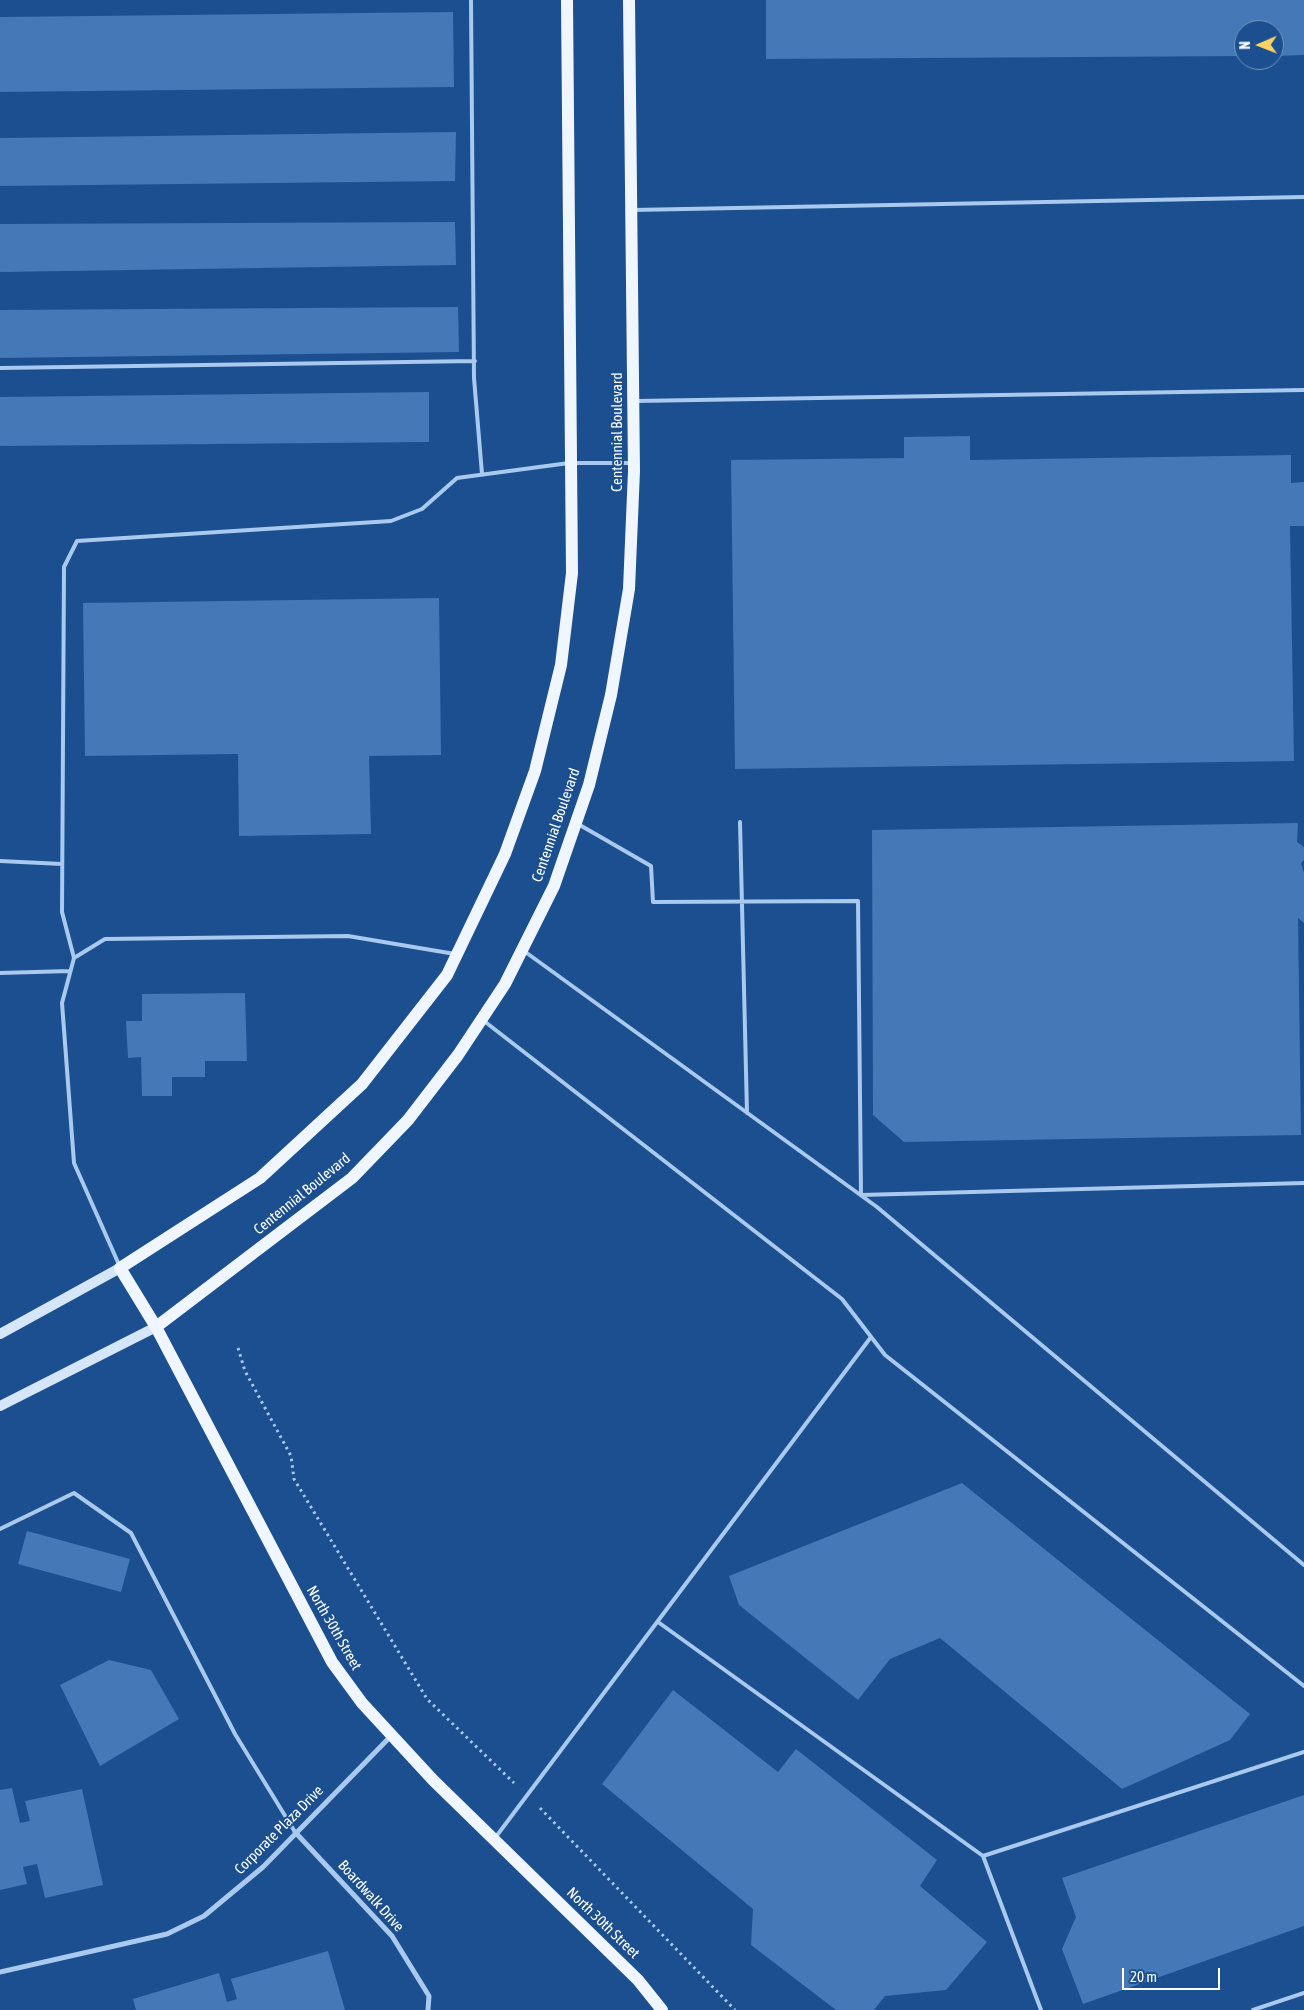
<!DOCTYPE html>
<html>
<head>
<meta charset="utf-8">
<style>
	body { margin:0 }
	#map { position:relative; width:1304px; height:2010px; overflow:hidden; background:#1b4f8f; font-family:"Asap Condensed",sans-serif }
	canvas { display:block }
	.north { position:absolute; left:1234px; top:20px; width:50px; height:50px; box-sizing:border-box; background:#1b4f8f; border:1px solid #7695bc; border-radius:50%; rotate:269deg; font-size:14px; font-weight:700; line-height:20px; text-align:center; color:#fff }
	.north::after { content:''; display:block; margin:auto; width:18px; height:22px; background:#ffd166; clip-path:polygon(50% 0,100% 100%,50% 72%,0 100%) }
	.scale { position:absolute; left:1122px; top:1968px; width:98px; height:22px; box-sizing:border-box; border:2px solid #fff; border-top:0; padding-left:6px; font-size:15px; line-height:18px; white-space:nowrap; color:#fff; -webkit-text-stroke:4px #1b4f8f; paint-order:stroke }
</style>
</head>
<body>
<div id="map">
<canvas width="1304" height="2010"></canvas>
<div class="north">N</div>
<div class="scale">20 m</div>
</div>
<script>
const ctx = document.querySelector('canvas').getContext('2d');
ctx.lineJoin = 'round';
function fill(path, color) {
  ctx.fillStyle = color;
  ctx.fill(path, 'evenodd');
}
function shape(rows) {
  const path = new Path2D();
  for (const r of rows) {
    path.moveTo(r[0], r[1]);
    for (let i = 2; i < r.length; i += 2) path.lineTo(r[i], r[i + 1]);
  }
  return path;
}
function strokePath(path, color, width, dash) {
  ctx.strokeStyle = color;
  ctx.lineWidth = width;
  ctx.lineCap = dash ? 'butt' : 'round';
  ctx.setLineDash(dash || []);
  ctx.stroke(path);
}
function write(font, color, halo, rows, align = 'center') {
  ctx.font = font + ' "Asap Condensed",sans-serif';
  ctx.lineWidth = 4;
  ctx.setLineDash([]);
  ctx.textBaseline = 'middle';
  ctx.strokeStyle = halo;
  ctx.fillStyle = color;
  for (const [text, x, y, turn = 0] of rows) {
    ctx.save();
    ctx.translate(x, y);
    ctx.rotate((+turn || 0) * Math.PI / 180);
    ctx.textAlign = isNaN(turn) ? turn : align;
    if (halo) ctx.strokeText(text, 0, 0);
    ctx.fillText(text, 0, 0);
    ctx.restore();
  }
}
fill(shape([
	[766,0,1304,0,1304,55,1274,56,1274,30,1244,30,1244,56,766,59],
	[453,12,454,87,0,92,0,17],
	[456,132,455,181,0,186,0,138],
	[455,222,456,265,0,272,0,224],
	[458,307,459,352,0,358,0,310],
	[429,392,429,442,0,446,0,397],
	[970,436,970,460,1291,455,1291,483,1304,482,1304,526,1290,526,1294,761,735,769,731,460,904,458,904,437],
	[439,598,441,755,369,756,371,834,239,836,238,754,85,756,83,603],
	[1298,823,1297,842,1304,847,1304,860,1301,863,1304,873,1304,923,1298,918,1301,1135,904,1142,873,1115,872,830],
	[245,993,247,1061,205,1061,205,1077,172,1077,172,1096,142,1096,141,1057,128,1058,126,1021,142,1021,142,994],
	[962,1483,1250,1714,1230,1740,1122,1789,940,1638,890,1659,858,1700,739,1605,729,1576],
	[27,1531,130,1559,121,1592,18,1564],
	[109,1660,151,1670,179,1719,100,1766,60,1685],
	[673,1690,778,1772,796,1749,937,1860,920,1886,987,1942,946,1990,885,1996,874,2010,836,2010,751,1945,753,1909,602,1784],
	[12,1788,20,1823,30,1821,25,1801,82,1789,103,1885,45,1898,37,1864,23,1867,27,1884,0,1890,0,1790],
	[1304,1795,1304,1926,1083,2004,1062,1949,1076,1917,1062,1878],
	[328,1951,345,2010,136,2010,133,1999,219,1973,227,2002,237,1999,231,1979]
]), '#4478b7');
strokePath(shape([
	[238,1348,245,1371,291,1456,294,1479,427,1699,514,1783],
	[540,1808,735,2010]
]), '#a9c9ee', 3, [2.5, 4]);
strokePath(shape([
	[471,0,474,378,482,474],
	[633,210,1304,197],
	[0,368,475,361],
	[636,401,1304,390],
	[740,822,747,1113],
	[578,824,651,866,653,902,858,901,861,1195,1304,1183],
	[0,861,62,864],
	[524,951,877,1207,1304,1565],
	[74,958,62,912,64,567,77,541,391,521,422,509,457,478,569,463,632,463],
	[0,973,70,971],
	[484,1021,842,1299,885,1355,1304,1686],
	[120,1267,74,1163,62,1003,74,958,105,939,348,936,455,954],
	[0,1529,74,1493,131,1533,235,1734,295,1832],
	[658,1622,983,1856,1041,2010],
	[495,1838,871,1337],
	[983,1856,1304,1752],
	[1253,2010,1304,1993]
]), '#a9c9ee', 4);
strokePath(shape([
	[295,1832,392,1936,429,1996,428,2010],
	[0,1972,167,1934,204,1916,263,1867,391,1736]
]), '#a9c9ee', 5);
strokePath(shape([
	[0,1334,120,1268],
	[0,1406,156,1327]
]), '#d6e6fa', 10);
strokePath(shape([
	[567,0,572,573,561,665,535,771,505,854,447,975,362,1084,260,1178,120,1268,156,1327,332,1662,362,1703,433,1780,638,1980,662,2010],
	[156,1327,352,1178,408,1120,458,1055,505,984,554,886,589,785,611,695,629,589,634,471,629,0]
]), '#f0f6ff', 12);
write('15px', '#fff', '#1b4f8f', [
	["Centennial Boulevard",617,432,-90],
	["Centennial Boulevard",556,825,-71],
	["Centennial Boulevard",302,1194,-39],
	["North 30th Street",334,1628,60],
	["Corporate Plaza Drive",279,1830,-45],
	["Boardwalk Drive",371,1896,48],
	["North 30th Street",603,1923,44]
]);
</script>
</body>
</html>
